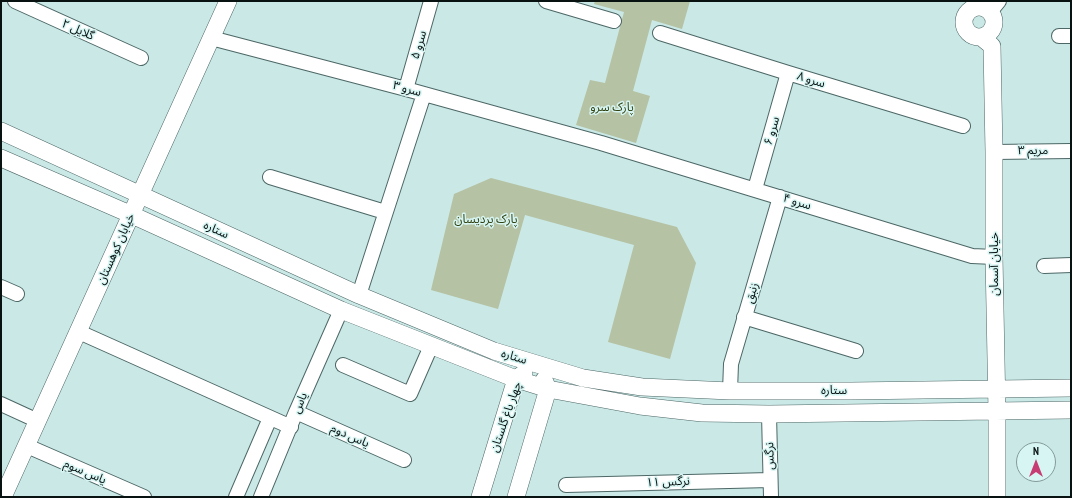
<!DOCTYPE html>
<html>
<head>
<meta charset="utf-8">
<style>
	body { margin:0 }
	#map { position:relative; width:1072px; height:498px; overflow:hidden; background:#cae8e6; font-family:"PT Sans Narrow",sans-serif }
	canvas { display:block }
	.frame { position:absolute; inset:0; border:2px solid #071211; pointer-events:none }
	.north { position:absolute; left:1016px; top:442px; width:40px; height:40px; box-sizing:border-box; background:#d7f5f3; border:1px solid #849a99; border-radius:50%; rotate:0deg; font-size:11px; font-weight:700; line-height:16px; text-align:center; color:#071211 }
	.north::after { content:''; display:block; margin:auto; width:14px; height:18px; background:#c73c73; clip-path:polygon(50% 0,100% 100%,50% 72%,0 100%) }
</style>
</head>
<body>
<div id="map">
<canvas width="1072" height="498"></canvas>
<div class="frame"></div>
<div class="north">N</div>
</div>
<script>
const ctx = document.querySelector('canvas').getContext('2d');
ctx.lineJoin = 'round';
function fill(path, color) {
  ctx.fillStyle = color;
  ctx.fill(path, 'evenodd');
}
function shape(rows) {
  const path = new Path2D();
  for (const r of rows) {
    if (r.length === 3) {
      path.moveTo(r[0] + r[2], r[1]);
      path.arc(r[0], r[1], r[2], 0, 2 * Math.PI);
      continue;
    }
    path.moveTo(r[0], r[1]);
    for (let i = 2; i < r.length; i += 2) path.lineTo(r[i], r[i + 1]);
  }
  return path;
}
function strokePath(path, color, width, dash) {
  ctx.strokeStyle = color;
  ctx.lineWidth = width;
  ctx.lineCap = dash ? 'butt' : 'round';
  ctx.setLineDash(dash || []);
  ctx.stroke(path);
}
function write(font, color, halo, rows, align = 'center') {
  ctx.font = font + ' "PT Sans Narrow","Noto Sans Arabic",sans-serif';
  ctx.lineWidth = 3;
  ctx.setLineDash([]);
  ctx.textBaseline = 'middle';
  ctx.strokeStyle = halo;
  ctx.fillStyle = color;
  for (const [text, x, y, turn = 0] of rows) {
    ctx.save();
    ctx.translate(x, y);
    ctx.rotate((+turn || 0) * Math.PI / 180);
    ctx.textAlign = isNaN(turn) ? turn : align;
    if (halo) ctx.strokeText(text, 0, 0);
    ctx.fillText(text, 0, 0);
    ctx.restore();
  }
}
fill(shape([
	[595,1,690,1,682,29,652,20,633,91,650,96,636,143,576,125,590,80,605,83,624,12,594,4],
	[491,178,677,227,696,263,670,359,608,342,634,245,525,215,498,309,431,290,454,194]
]), '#b5c2a3');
const minor = shape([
	[15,1,141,58],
	[546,1,614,21],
	[990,12,999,1],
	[660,33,788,73,963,126],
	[1059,36,1071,36],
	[211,38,406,89,601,143,972,256,994,257],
	[406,89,431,1],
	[994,152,1071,151],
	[270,177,385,212],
	[755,189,788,73],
	[1044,266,1071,265],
	[1,287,17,294],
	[359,295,424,94],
	[744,317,856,351],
	[79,332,291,427],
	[343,365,410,394,431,346],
	[730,391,731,364,780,197],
	[1,404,38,421],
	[296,412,404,460],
	[769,414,771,497],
	[27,446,144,497],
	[566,485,770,480],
	[236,497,270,418],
	[261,497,296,412,341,310]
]);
const tertiary = shape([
	[979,22,15],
	[981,37,992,46,994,152,994,257,997,411,997,497],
	[1,131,359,295,494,351,583,378,642,387,730,391,851,391,1071,388],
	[1,158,132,215,341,310,516,379,548,389,640,406,702,413,769,414,1071,410],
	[3,497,228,1],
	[480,497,516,379,524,373],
	[516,497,548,389,544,380]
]);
strokePath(minor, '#4c6766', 16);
strokePath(tertiary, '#4c6766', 18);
strokePath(minor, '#fff', 14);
strokePath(tertiary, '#fff', 17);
write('12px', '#071211', '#d7f5f3', [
	["گلایل ۲",78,30,24],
	["سرو ۵",419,45,-74],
	["سرو ۸",811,80,17],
	["سرو ۳",407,89,15],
	["سرو ۶",772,131,-74],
	["مریم ۳",1033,151],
	["سرو ۴",797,202,17],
	["ستاره",216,230,24],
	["خیابان کوهستان",116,249,-66],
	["خیابان آسمان",995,264,-90],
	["زنبق",752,293,-73],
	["ستاره",514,357,17],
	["ستاره",834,391],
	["یاس",300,403,-67],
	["چهار باغ گلستان",506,417,-71],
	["یاس دوم",350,436,24],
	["نرگس",770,456,-91],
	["یاس سوم",85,472,23],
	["نرگس ۱۱",668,482,-2]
]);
write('12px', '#30400e', '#d7f5f3', [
	["پارک سرو",612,108],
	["پارک پردیسان",486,220]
]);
</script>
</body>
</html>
